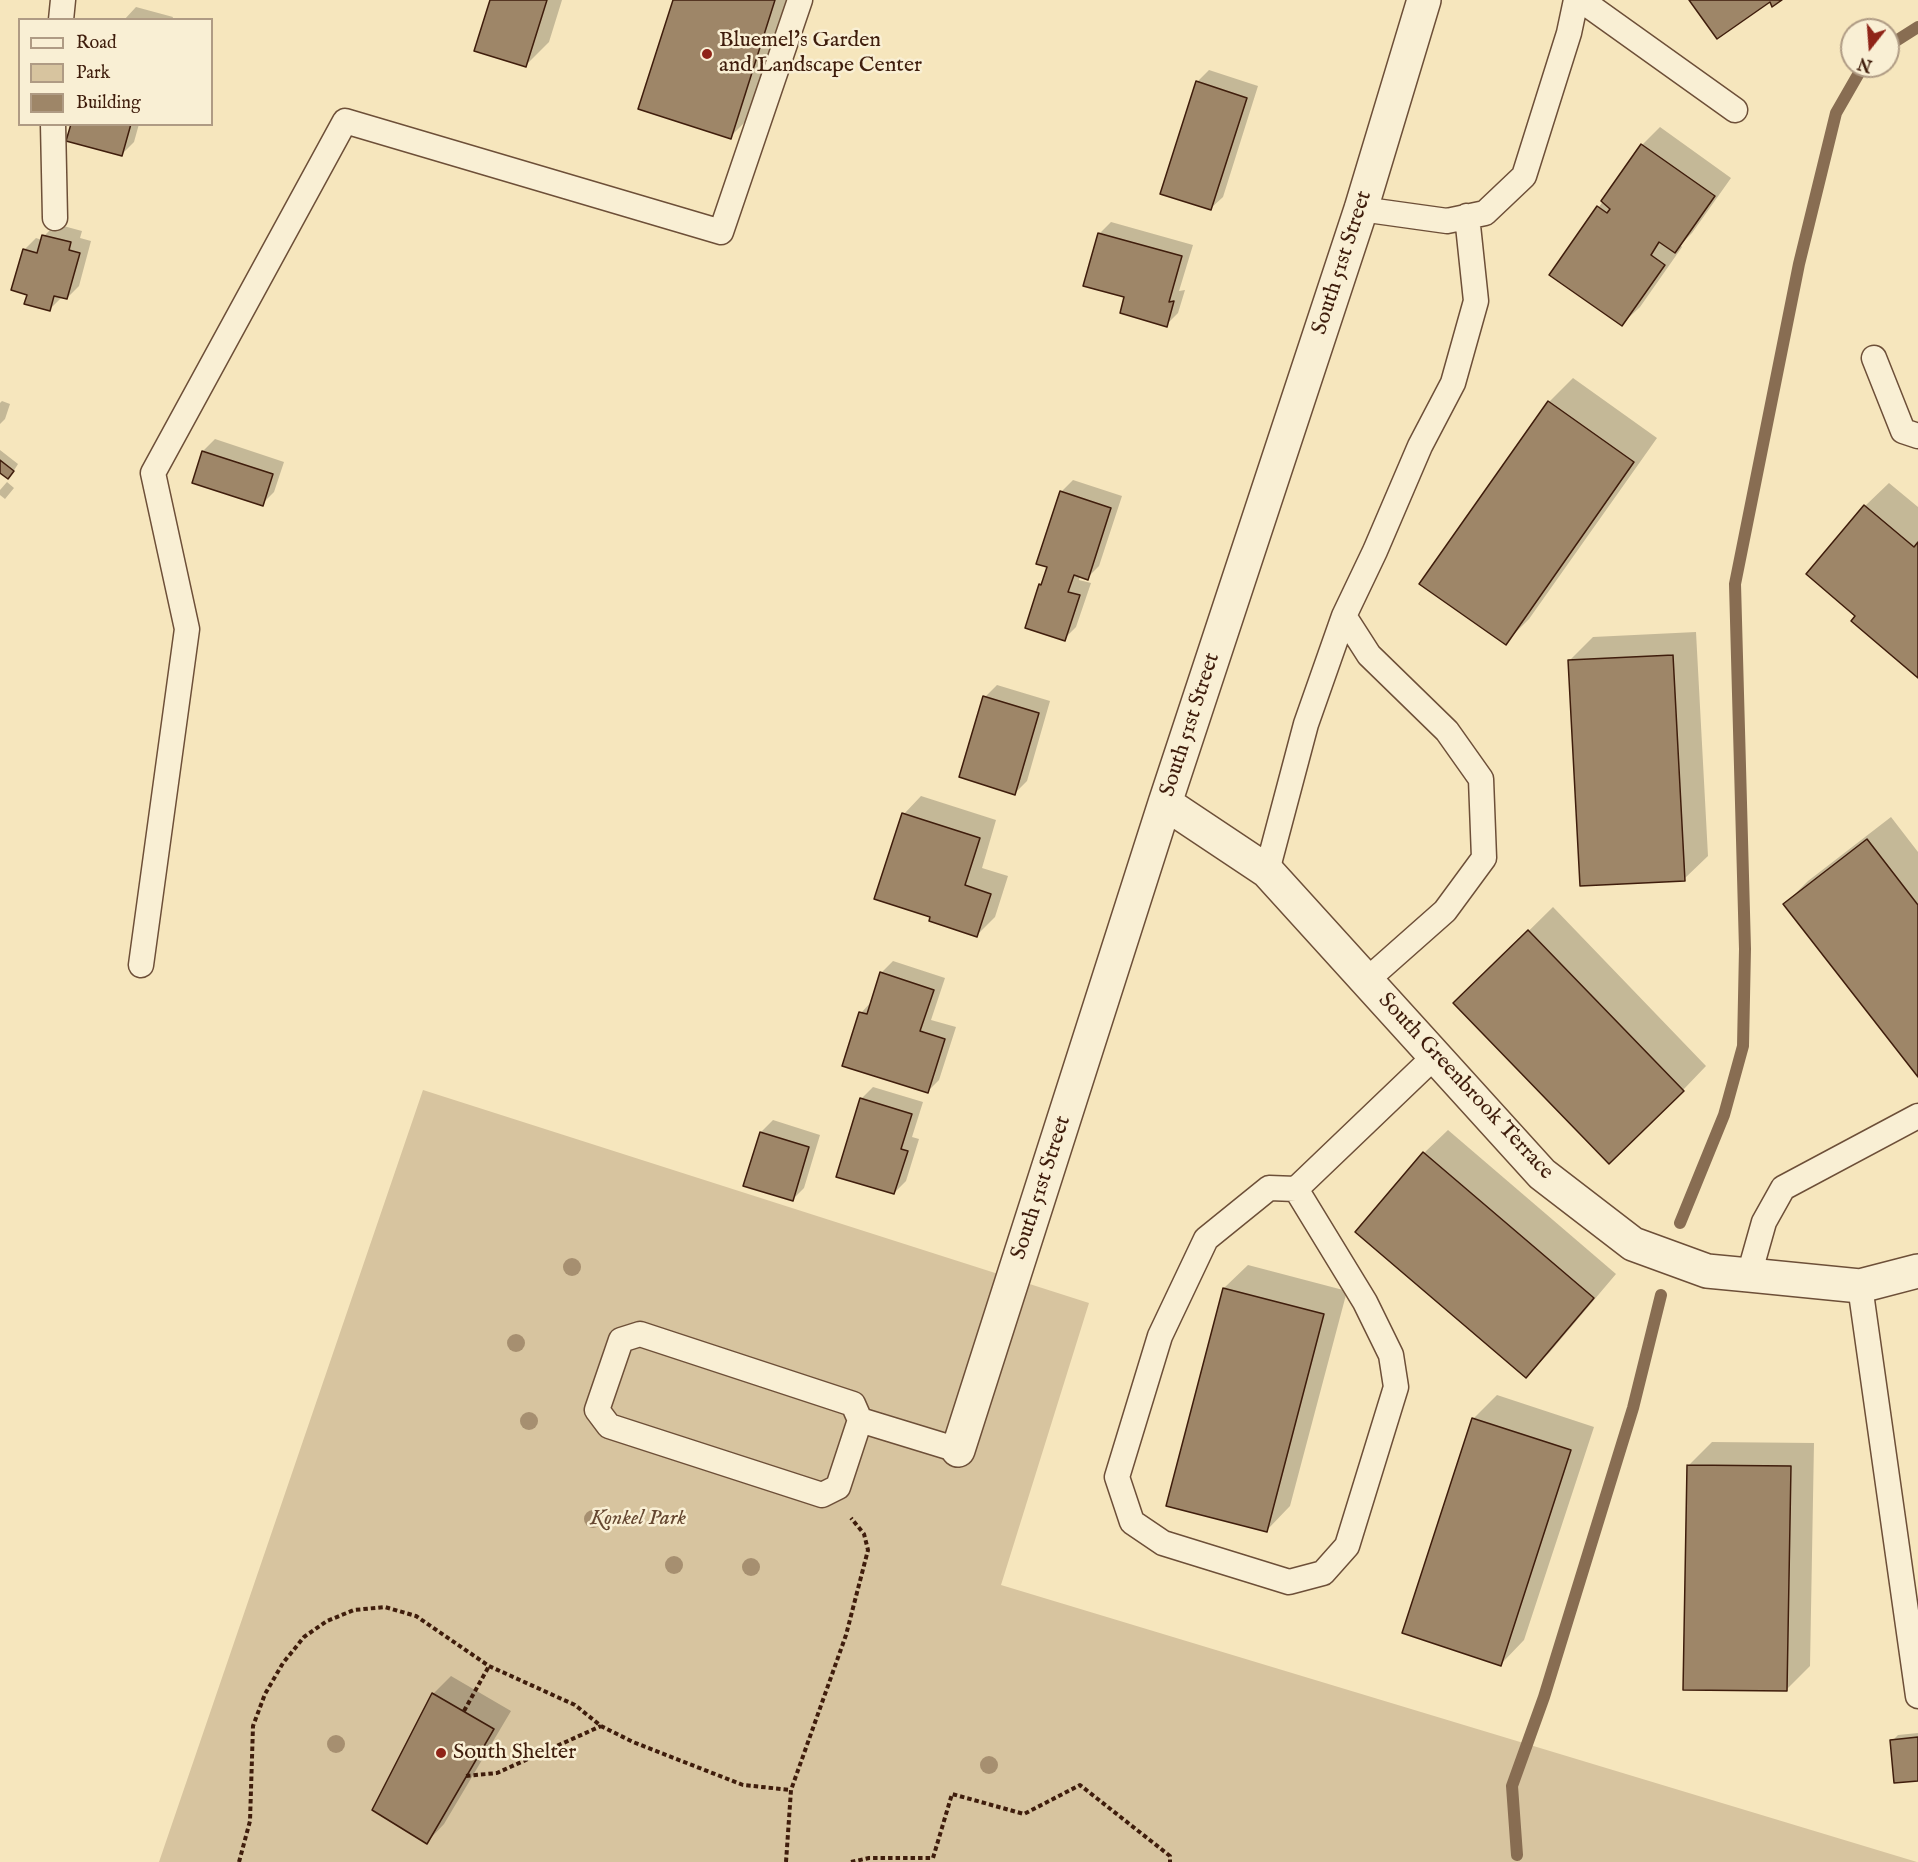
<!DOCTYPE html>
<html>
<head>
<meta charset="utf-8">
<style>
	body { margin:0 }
	#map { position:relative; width:1918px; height:1862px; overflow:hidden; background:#f6e6bd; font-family:"IM FELL English",serif }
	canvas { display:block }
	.legend { position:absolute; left:18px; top:18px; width:195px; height:108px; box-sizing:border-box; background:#f9efd4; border:2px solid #af9b84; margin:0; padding:8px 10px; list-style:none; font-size:18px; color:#3f1d0c }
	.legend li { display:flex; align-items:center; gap:12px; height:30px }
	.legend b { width:30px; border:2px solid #af9b84 }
	.north { position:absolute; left:1840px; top:18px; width:60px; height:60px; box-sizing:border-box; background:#f9efd4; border:2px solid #af9b84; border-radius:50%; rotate:197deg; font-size:16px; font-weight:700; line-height:24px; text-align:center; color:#3f1d0c }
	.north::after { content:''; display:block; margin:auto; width:21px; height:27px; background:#8f2418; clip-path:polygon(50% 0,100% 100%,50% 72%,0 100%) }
</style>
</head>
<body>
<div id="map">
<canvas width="1918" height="1862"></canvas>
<ul class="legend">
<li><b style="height:8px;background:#f9efd4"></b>Road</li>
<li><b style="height:16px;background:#d7c49f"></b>Park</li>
<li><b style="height:16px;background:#9e8668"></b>Building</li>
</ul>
<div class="north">N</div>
</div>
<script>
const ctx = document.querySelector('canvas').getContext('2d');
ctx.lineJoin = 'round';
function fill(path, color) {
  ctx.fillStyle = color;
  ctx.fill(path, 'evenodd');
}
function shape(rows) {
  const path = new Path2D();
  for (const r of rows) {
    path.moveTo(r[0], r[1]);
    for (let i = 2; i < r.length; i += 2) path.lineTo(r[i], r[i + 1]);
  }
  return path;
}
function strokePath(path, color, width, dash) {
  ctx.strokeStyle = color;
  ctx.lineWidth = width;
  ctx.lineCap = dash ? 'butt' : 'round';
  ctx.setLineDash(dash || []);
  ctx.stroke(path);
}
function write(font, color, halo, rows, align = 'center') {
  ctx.font = font + ' "IM FELL English",serif';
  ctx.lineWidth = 5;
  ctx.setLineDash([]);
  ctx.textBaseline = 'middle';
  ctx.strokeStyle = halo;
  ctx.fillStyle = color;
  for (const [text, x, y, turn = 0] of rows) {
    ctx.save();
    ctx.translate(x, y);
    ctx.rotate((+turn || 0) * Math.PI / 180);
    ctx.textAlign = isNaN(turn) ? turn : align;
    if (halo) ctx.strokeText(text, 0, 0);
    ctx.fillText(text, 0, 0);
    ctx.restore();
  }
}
fill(shape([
	[423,1090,1089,1303,1001,1585,1917,1862,159,1862]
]), '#d7c49f');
fill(shape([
	[492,0,562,0,549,42,525,66],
	[675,0,790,0,754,113,730,137],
	[136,7,173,17,172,20,124,20],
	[1209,70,1258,86,1223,197,1211,208,1197,82],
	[72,124,139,124,134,142,122,154],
	[1660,127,1731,178,1692,233,1680,245,1682,247,1640,307,1622,324,1599,207,1642,145],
	[1111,222,1193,245,1179,291,1185,290,1178,313,1166,325,1126,296,1099,234],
	[56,224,82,231,80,238,91,241,79,286,67,298,62,297,50,309,28,294,24,250,36,238,42,240,44,236],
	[1573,378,1657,438,1529,619,1505,643,1421,584,1549,402],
	[2,401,10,404,5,419,0,424,0,403],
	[215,439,284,462,274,492,262,504,194,482,203,451],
	[0,450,18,464,13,472,0,472],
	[1073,480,1122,496,1099,566,1087,578,1080,576,1079,580,1091,583,1076,627,1064,639,1040,585,1044,581,1049,566,1061,492],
	[7,482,14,488,5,499,0,495,0,490],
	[1889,483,1918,507,1918,676,1857,616,1865,506],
	[1696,632,1708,856,1684,879,1569,661,1593,637],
	[997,685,1050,701,1027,781,1015,793,985,697],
	[921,796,996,820,982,868,1008,876,995,917,977,935,932,916,904,814],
	[1891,817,1918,852,1918,1075,1785,904,1808,881],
	[1553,907,1706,1066,1683,1090,1479,980],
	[893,961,945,978,931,1020,956,1027,939,1080,927,1092,861,1013,872,1001,881,973],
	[873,1087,923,1102,912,1137,919,1139,906,1181,894,1193,861,1099],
	[773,1120,820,1135,804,1188,792,1200,761,1132],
	[1448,1130,1616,1274,1549,1353,1526,1376,1357,1232,1424,1153],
	[1248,1265,1347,1291,1290,1506,1267,1530,1224,1288],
	[1497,1395,1594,1427,1524,1640,1501,1664,1473,1419],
	[1712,1442,1814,1443,1810,1666,1786,1690,1688,1466],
	[451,1676,511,1711,444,1824,427,1842,433,1694],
	[1918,1733,1918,1779,1892,1741,1898,1735]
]), '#0003');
strokePath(shape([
	[1888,46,1918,27],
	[1680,1223,1724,1115,1743,1046,1745,949,1735,584,1799,264,1836,113,1863,66],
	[1517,1855,1512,1786,1544,1697,1633,1408,1661,1295]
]), '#886d52', 12);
const building = shape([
	[490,0,547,0,526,67,474,51,490,0],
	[673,0,775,0,731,139,638,109,673,0],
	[1689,0,1782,0,1772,7,1770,2,1717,39,1689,0],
	[1196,81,1247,98,1211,210,1160,194,1196,81],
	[71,124,131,124,122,156,66,141,71,124],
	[1641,144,1715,196,1675,253,1659,242,1651,255,1665,265,1622,326,1549,275,1597,206,1607,213,1610,209,1601,201,1641,144],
	[1098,233,1182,256,1169,302,1174,301,1167,327,1120,313,1124,297,1083,286,1098,233],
	[42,235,71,242,69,250,80,253,67,299,54,296,50,311,24,304,27,295,11,290,23,249,37,253,42,235],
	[1548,401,1634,462,1506,645,1419,584,1548,401],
	[202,451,273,474,263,506,192,483,202,451],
	[0,460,14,471,8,479,0,473,0,460],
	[1060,491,1111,508,1088,580,1074,575,1068,592,1080,595,1065,641,1025,628,1039,584,1041,585,1047,567,1036,564,1060,491],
	[1864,505,1914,547,1918,542,1918,678,1851,621,1855,616,1806,574,1864,505],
	[1673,655,1685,881,1580,886,1568,660,1673,655],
	[983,696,1039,713,1015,795,959,777,983,696],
	[902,813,980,838,965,885,991,894,977,937,929,921,930,917,874,899,902,813],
	[1867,839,1918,905,1918,1077,1783,904,1867,839],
	[1528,930,1684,1091,1609,1164,1453,1003,1528,930],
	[880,972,934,990,920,1031,945,1039,928,1093,842,1066,859,1012,867,1014,880,972],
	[860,1098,912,1114,901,1149,908,1151,894,1194,836,1177,860,1098],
	[760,1132,809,1147,793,1201,743,1186,760,1132],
	[1423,1152,1594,1298,1526,1378,1355,1232,1423,1152],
	[1223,1288,1324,1314,1267,1532,1166,1506,1223,1288],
	[1472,1418,1571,1450,1501,1666,1402,1633,1472,1418],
	[1687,1465,1791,1466,1787,1691,1683,1690,1687,1465],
	[432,1693,494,1729,427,1844,372,1810,432,1693],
	[1918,1737,1918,1781,1894,1783,1890,1740,1918,1737]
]);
fill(building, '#9e8668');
strokePath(building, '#3f1d0c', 1.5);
const lane = shape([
	[1581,0,1735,110],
	[61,20,63,0],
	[53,124,55,218],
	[1361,209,1447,221,1485,213,1524,176,1569,33,1576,0],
	[1874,358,1903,431,1918,436],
	[1267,871,1306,724,1344,616],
	[141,965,187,629,153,473,345,121,721,232,800,0],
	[1367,980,1445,911,1484,858,1481,779,1447,731,1369,655,1344,616,1375,551,1420,446,1453,383,1476,301,1467,216],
	[1296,1189,1365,1302,1391,1355,1396,1387,1347,1546,1323,1573,1289,1582,1163,1543,1132,1522,1117,1477,1160,1336,1206,1239,1269,1188,1296,1189,1435,1056],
	[1749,1275,1764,1222,1783,1188,1918,1116],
	[1860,1286,1918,1696],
	[860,1420,838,1487,822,1495,609,1426,597,1410,621,1340,640,1334,853,1404,860,1420,958,1450]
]);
const street = shape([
	[1165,803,1267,871,1542,1174,1633,1244,1707,1271,1749,1275,1860,1286,1918,1271],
	[958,1450,1165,803,1361,209,1424,0]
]);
strokePath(lane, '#6d4f38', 27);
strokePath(street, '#6d4f38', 36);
strokePath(shape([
	[464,1711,489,1666],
	[466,1776,497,1773,601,1726],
	[239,1862,250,1821,253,1726,265,1694,283,1663,304,1637,327,1621,354,1610,385,1607,416,1616,489,1666,575,1705,601,1726,633,1742,743,1785,791,1790],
	[786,1862,791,1790,846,1635,868,1550,864,1534,851,1518],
	[851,1862,869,1858,933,1858,952,1794,1024,1814,1080,1785,1170,1856,1170,1862]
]), '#3f1d0c', 4, [4.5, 3]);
strokePath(lane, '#f9efd4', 24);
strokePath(street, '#f9efd4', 33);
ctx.fillStyle = '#a68f70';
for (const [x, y] of [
	[572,1267],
	[516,1343],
	[529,1421],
	[593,1519],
	[674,1565],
	[751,1567],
	[336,1744],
	[989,1765]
]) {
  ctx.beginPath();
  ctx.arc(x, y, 9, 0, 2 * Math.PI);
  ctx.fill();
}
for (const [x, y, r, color] of [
	[707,54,6,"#8f2418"],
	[441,1753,6,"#8f2418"]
]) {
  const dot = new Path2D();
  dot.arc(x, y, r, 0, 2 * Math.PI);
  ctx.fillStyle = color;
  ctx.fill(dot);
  strokePath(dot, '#f9efd4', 2);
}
write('22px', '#3f1d0c', '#f9efd4', [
	["Bluemel's Garden",719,41],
	["and Landscape Center",719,66],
	["South Shelter",453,1753]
], 'left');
write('22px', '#3f1d0c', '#f9efd4', [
	["South 51st Street",1343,263,-72],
	["South 51st Street",1191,725,-72],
	["South Greenbrook Terrace",1465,1087,47],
	["South 51st Street",1042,1188,-72]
]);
write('italic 22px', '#654731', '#f9efd4', [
	["Konkel Park",638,1519]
]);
</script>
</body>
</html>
